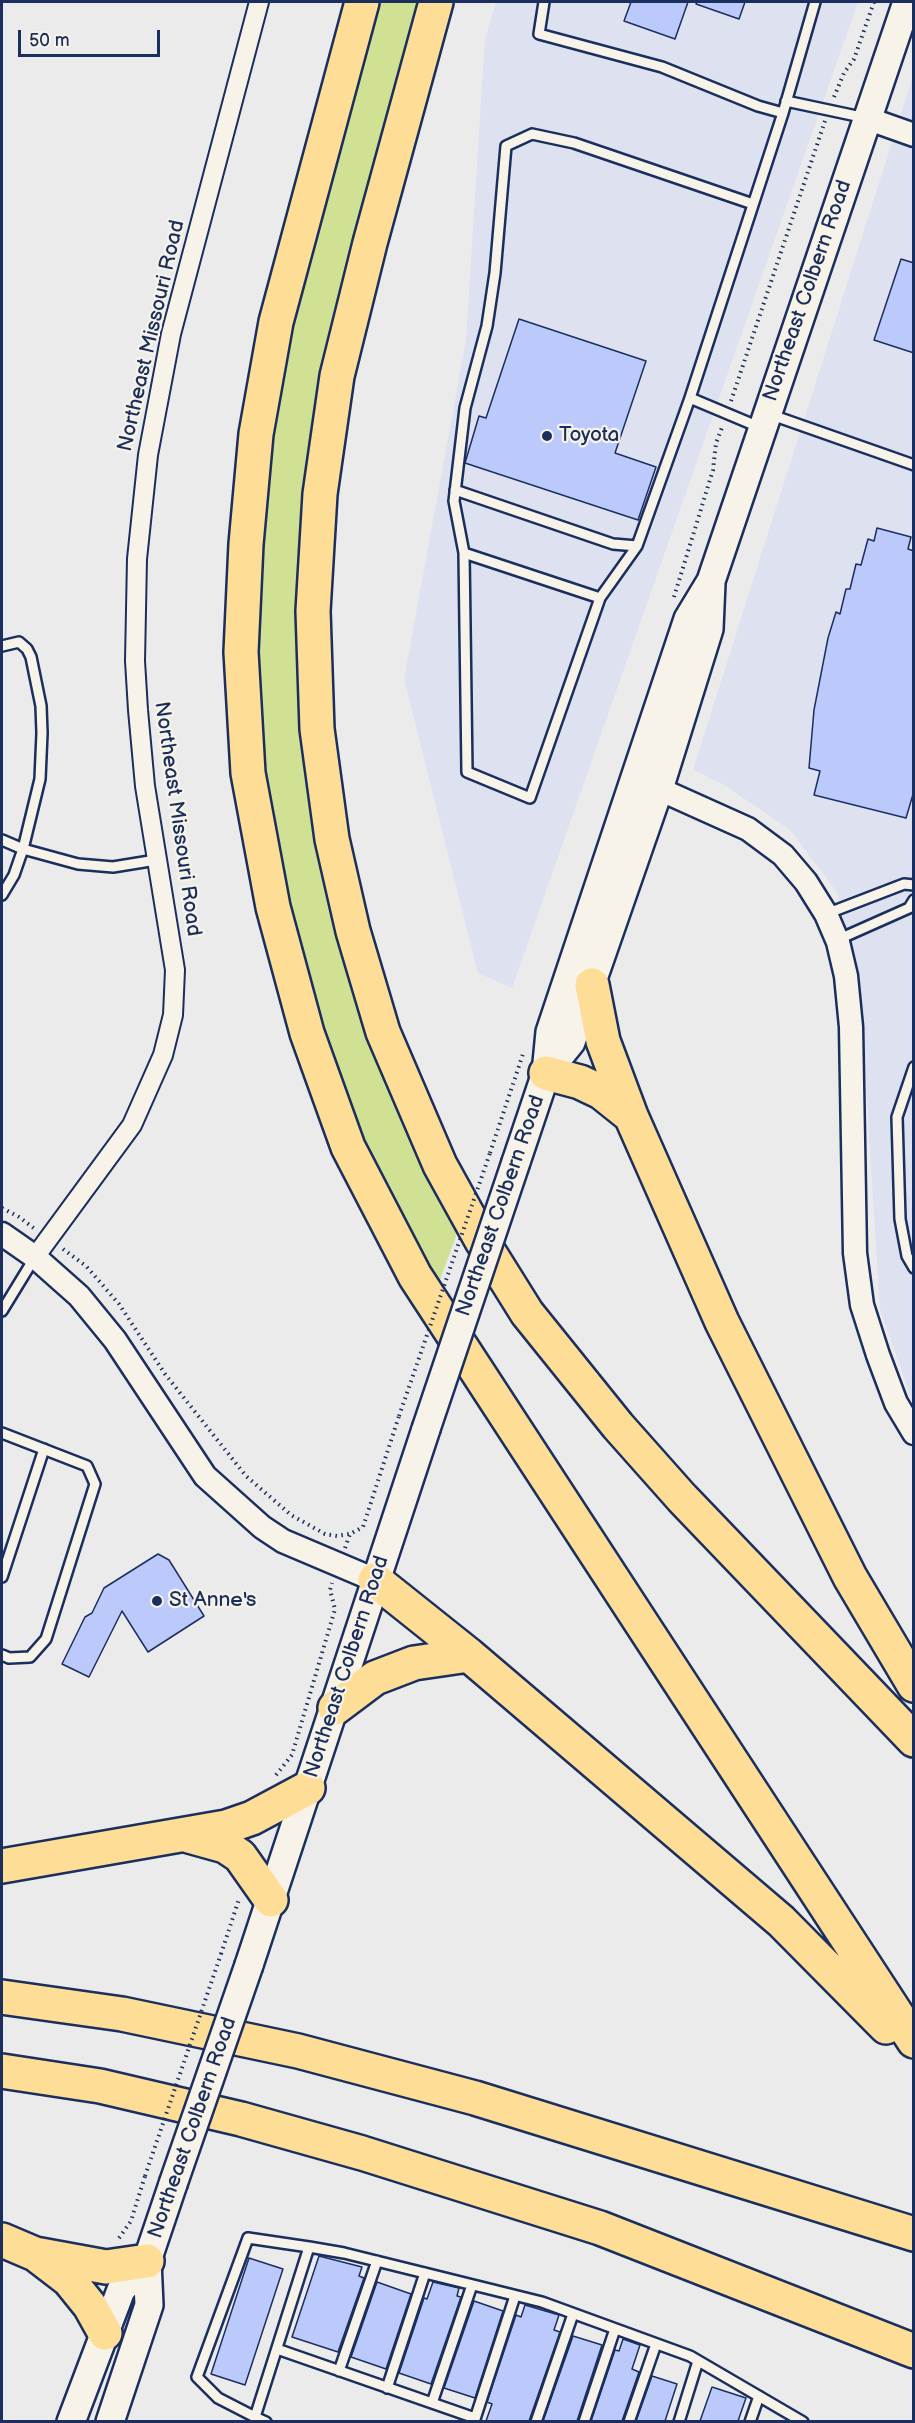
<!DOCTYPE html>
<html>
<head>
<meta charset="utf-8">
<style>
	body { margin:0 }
	#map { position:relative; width:915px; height:2423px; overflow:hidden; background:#ebebec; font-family:"Balsamiq Sans",sans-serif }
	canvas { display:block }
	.frame { position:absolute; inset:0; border:3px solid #1b2f5e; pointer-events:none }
	.scale { position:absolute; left:18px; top:30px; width:142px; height:27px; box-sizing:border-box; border:3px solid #1b2f5e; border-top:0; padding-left:8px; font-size:18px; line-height:21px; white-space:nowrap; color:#1b2f5e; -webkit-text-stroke:4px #f7f3e8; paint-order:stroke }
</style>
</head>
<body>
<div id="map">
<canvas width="915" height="2423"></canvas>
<div class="frame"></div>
<div class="scale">50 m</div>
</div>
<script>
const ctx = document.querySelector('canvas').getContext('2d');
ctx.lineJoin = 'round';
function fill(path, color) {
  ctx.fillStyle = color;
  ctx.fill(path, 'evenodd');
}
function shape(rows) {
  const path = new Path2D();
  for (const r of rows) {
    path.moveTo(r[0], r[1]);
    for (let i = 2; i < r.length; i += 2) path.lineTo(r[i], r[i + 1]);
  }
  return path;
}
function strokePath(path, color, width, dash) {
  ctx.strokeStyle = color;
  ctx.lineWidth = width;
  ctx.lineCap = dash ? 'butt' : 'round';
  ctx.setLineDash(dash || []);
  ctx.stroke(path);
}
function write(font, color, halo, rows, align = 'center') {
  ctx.font = font + ' "Balsamiq Sans",sans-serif';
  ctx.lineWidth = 4.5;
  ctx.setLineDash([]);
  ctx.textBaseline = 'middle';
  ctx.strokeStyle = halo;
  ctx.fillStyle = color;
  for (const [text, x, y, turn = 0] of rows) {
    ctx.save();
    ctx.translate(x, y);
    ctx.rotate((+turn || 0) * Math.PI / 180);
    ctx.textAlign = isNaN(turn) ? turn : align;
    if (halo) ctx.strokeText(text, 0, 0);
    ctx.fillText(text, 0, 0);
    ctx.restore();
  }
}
fill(shape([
	[496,2,858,2,512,988,478,973,404,679,466,341,485,39],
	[913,76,913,1403,880,1309,860,991,837,892,790,830,726,786,693,770]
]), '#dde1f0');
fill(shape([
	[372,2,423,2,345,288,312,807,459,1228,437,1288,384,1189,349,1111,288,924,254,724,262,468,287,328]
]), '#d0e194');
const building = shape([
	[631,2,688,2,675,39,624,21,631,2],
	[697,2,745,2,739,19,696,4,697,2],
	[901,259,914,263,914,353,874,340,901,259],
	[519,319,646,361,615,453,656,467,638,520,465,463,479,416,486,418,519,319],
	[877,528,911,537,908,549,914,551,914,791,906,818,814,795,820,771,809,768,814,710,828,638,836,612,840,614,846,589,850,589,856,564,861,565,868,539,874,541,877,528],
	[158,1554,169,1560,204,1616,148,1652,122,1611,89,1677,62,1664,85,1617,92,1613,104,1588,158,1554],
	[319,2256,362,2267,359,2276,364,2278,338,2352,292,2337,319,2256],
	[249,2258,283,2269,245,2385,211,2374,249,2258],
	[377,2282,411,2294,386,2369,351,2357,377,2282],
	[433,2282,459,2288,457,2296,461,2297,431,2384,399,2373,424,2298,427,2299,433,2282],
	[474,2301,503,2311,475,2398,444,2388,474,2301],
	[525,2305,559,2315,554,2330,560,2332,529,2421,486,2421,492,2404,487,2402,516,2315,521,2317,525,2305],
	[573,2336,602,2345,577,2421,543,2421,573,2336],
	[623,2339,640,2345,632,2369,639,2372,622,2421,591,2421,615,2350,619,2351,623,2339],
	[652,2376,677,2384,665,2421,636,2421,652,2376],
	[712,2387,746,2398,738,2421,700,2421,712,2387]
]);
fill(building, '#bccafb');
strokePath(building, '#1b2f5e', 1.5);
const service = shape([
	[544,2,539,34,662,67,758,106,783,113],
	[786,101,866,118],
	[690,398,637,546,600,598,530,798,467,772,464,553,454,501,465,408,487,326,495,273,506,146,532,134,574,143,753,204],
	[769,414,914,465],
	[759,427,690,398,783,113,815,2],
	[455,490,613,544,637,546],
	[464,553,600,598],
	[2,646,19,642,27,649,31,657,41,706,42,733,40,779,23,849,14,875,2,895],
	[2,840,23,849,78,864,113,867,156,860],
	[826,914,904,884,914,885],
	[837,940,909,908,914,900],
	[914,1067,897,1117,900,1219,907,1256,914,1268],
	[2,1311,35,1257],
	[2,1433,87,1466,95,1484,46,1639,30,1657,9,1658,2,1655],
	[2,1577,44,1449],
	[277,2349,475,2418],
	[339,2371,377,2261],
	[387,2388,425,2273],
	[432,2403,472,2285],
	[255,2417,218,2398,197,2377,248,2238,309,2247],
	[266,2422,255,2417,309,2247,344,2253,542,2302,690,2356,803,2422],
	[474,2422,515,2296],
	[536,2422,573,2314],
	[584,2422,615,2329],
	[629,2422,656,2344],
	[679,2422,698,2361],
	[750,2422,759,2396]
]);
const minor = shape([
	[35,1257,132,1125,163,1055,173,1015,175,970,145,786,138,710,135,661,137,559,148,455,171,334,259,2]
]);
const tertiary = shape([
	[866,118,914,135],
	[659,789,748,829,783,855,806,882,826,914,838,942,846,976,851,1027,855,1253,862,1305,878,1355,896,1403,914,1433],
	[2,1234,35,1257,79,1296,115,1340,205,1476,262,1527,283,1541,375,1580]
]);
const secondary = shape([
	[546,1073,571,1042,659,789,709,629,711,583],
	[516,1162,546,1073,550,1032,688,619,711,581,907,2],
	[249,1965,426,1429],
	[71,2422,121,2290,147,2261],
	[110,2422,149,2305,147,2261,173,2184]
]);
const motorway = shape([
	[362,2,276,322,256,434,246,544,241,652,248,773,273,907,307,1033,348,1147,415,1276,914,2041],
	[436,2,370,243,337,376,320,494,313,611,317,729,332,839,353,931,383,1032,440,1165,482,1241,527,1313,618,1426,682,1498,914,1740],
	[592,985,603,1041,631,1116,722,1322,850,1577,914,1685],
	[546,1073,580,1082,601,1092,631,1116],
	[375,1580,469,1655,781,1921,886,2027],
	[335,1708,375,1678,414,1663,469,1655],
	[189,1836,225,1846,240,1856,271,1900],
	[2,1866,226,1827,252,1818,308,1788],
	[2,1997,122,2014,298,2051,475,2098,914,2234],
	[2,2071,100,2086,241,2119,362,2153,600,2228,914,2351],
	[2,2240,35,2254,106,2267,147,2261],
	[39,2257,69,2280,90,2306,105,2333]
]);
strokePath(service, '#1b2f5e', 14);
strokePath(minor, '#1b2f5e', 22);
strokePath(tertiary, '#1b2f5e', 27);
strokePath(secondary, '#1b2f5e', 32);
strokePath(motorway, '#1b2f5e', 38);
strokePath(shape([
	[834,97,844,73,854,59,874,2],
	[731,401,825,121],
	[674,597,713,470,716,443,723,425],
	[490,1153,524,1051],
	[2,1208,19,1217,35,1229],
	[63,1249,86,1266,119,1304,165,1374,246,1476,291,1515,325,1534,337,1536,349,1534],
	[345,1548,350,1534,363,1527,399,1416],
	[276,1775,292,1755,335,1609,330,1590,332,1583],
	[221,1954,239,1899],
	[119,2238,131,2221,145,2176]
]), '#1b2f5e', 4, [1.5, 4.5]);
strokePath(service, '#f7f3e8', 9);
strokePath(minor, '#f7f3e8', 18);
strokePath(tertiary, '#f7f3e8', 22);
strokePath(secondary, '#f7f3e8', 27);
strokePath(motorway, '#fedd96', 33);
const secondaryBridge = shape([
	[426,1429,516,1162],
	[173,2184,249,1965]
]);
strokePath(secondaryBridge, '#1b2f5e', 32, []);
strokePath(shape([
	[399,1416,490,1153],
	[145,2176,221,1954]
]), '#1b2f5e', 4, [1.5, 4.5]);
strokePath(secondaryBridge, '#f7f3e8', 27);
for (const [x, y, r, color] of [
	[547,436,6,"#1b2f5e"],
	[157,1601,6,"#1b2f5e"]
]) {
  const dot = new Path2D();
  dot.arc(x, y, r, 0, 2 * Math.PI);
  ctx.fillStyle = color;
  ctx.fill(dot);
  strokePath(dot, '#f7f3e8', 2);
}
write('21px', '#1b2f5e', '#f7f3e8', [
	["Northeast Colbern Road",808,291,-71],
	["Northeast Missouri Road",152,336,-77],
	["Northeast Missouri Road",177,819,82],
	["Northeast Colbern Road",501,1206,-71],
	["Northeast Colbern Road",347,1667,-72],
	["Northeast Colbern Road",193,2128,-71]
]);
write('21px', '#1b2f5e', '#f7f3e8', [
	["Toyota",559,436],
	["St Anne's",169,1601]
], 'left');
</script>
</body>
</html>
